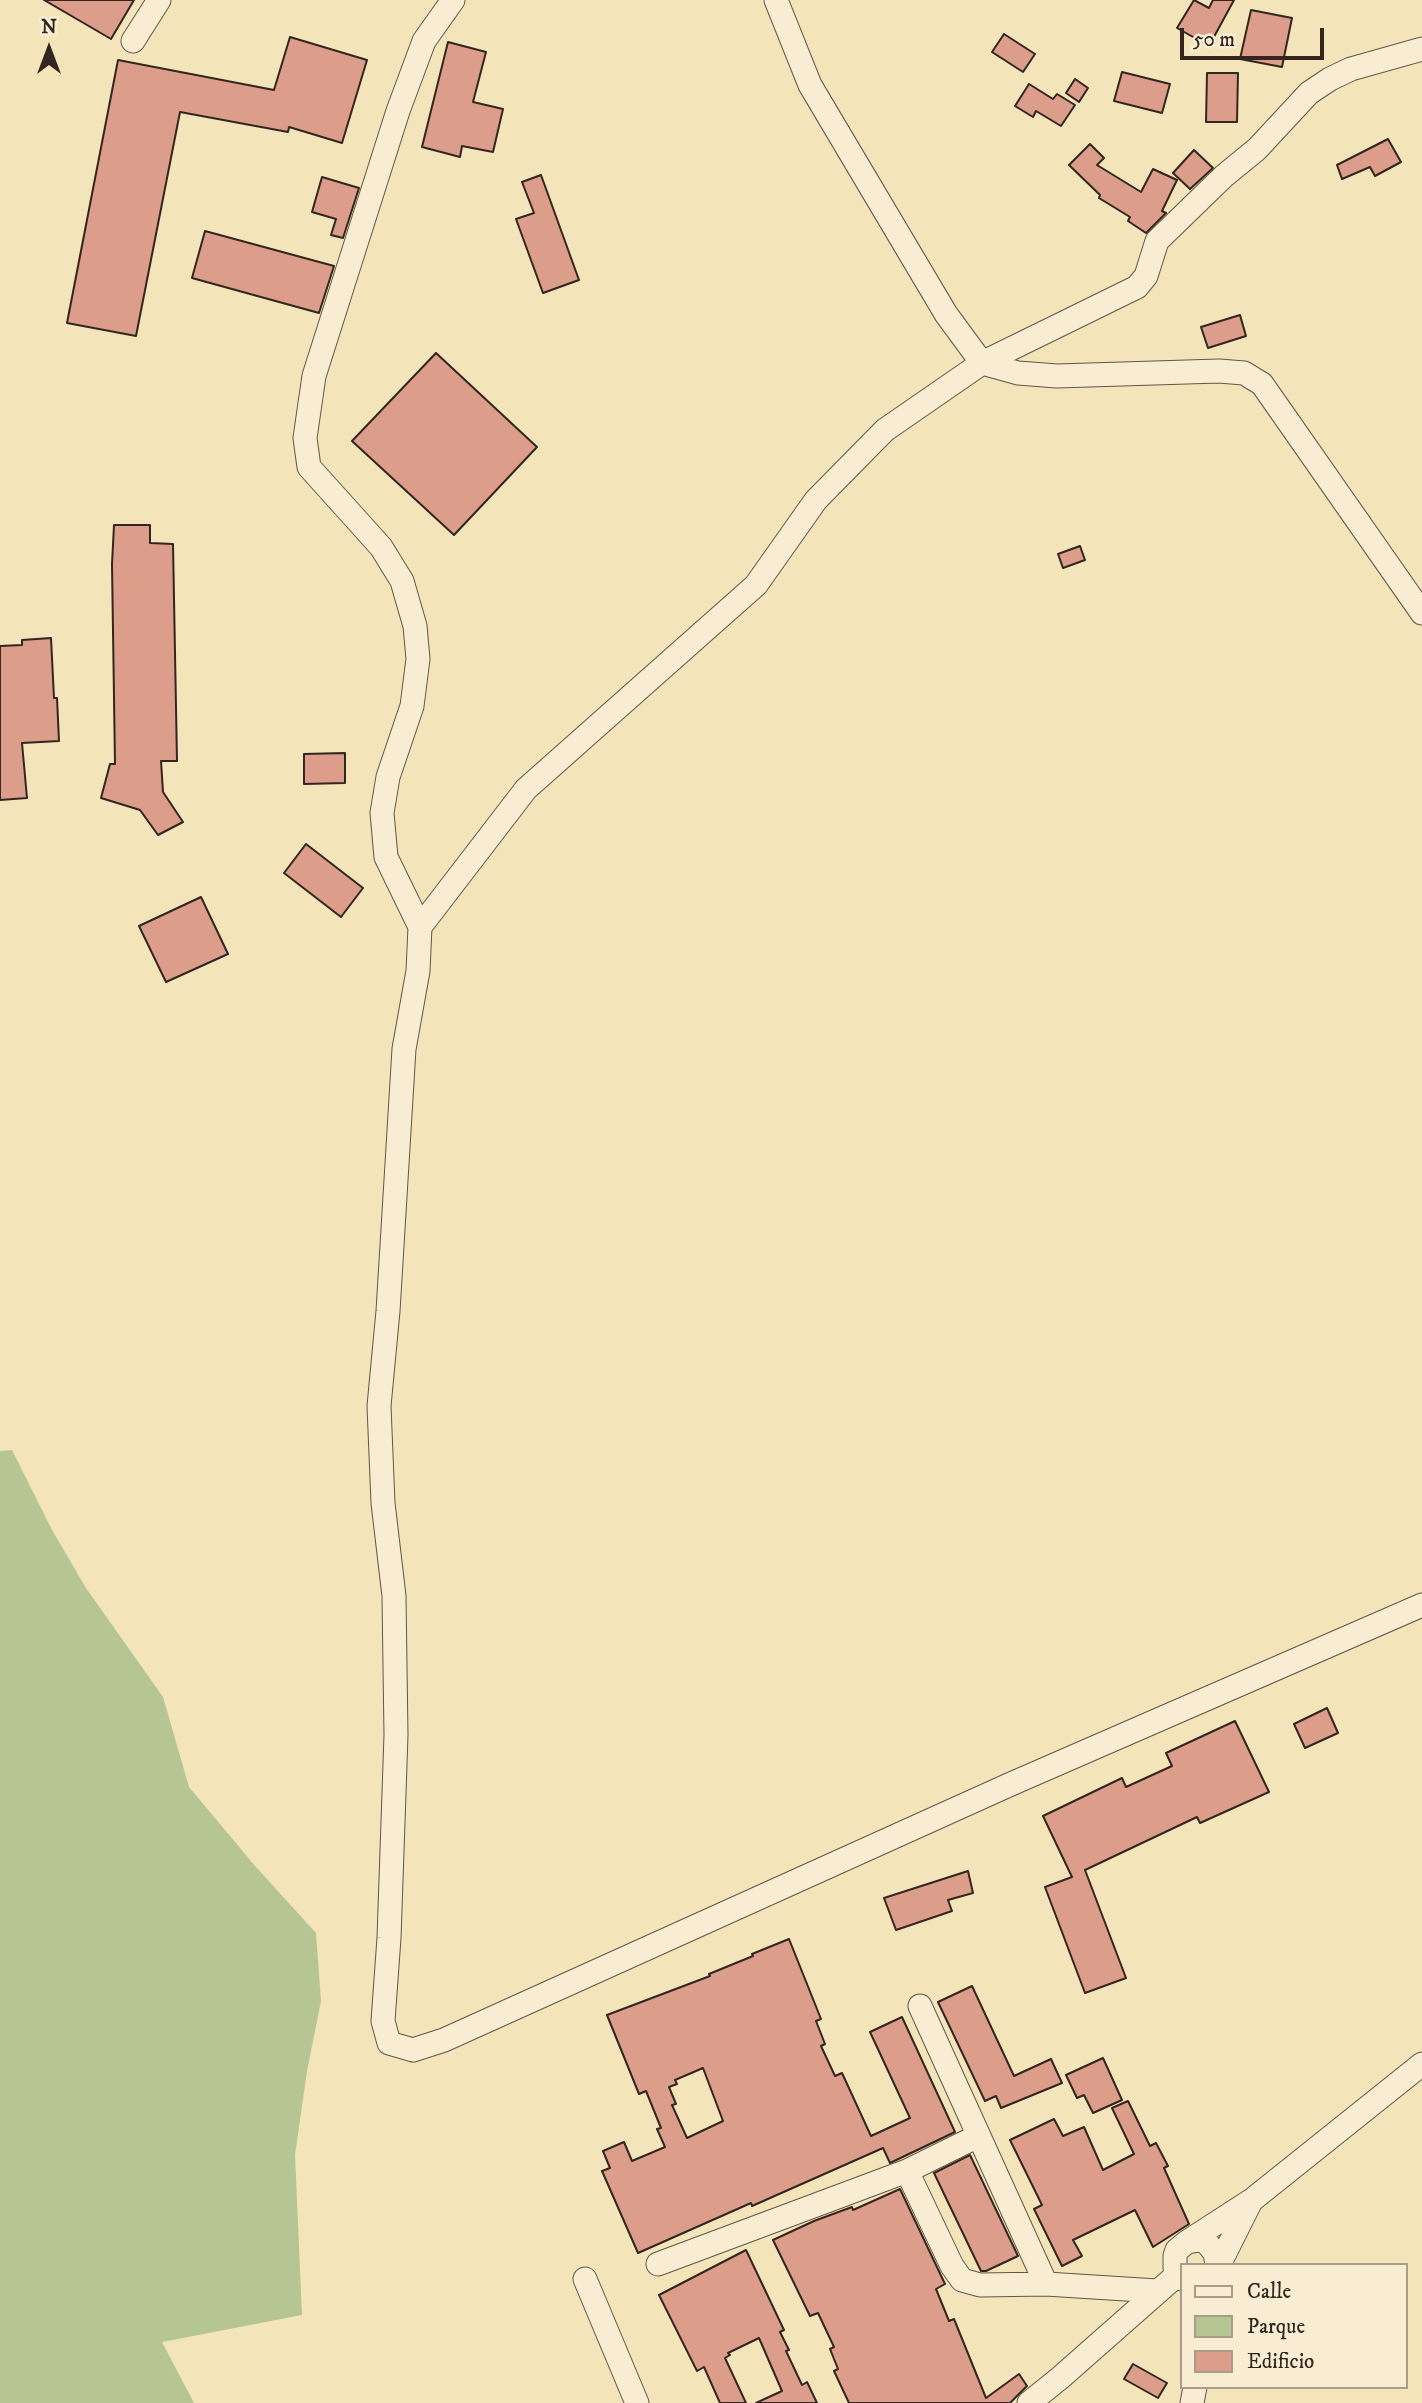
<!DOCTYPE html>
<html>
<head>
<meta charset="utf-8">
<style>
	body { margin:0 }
	#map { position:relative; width:1422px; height:2403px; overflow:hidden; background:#f4e4ba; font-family:"IM FELL DW Pica",serif }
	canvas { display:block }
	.legend { position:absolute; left:1180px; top:2263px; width:228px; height:126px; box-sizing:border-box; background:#f8edd2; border:2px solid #a99d8a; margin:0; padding:9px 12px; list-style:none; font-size:21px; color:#32261f }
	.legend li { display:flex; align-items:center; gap:14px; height:35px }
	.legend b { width:35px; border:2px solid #a99d8a }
	.north { position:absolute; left:14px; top:14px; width:70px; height:70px; -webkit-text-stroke:5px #f8edd2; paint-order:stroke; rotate:0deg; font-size:19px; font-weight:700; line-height:28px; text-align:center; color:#32261f }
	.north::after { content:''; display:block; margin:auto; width:24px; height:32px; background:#32261f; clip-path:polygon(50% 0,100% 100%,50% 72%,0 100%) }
	.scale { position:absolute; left:1180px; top:28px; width:144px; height:32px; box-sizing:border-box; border:4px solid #32261f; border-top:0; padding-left:9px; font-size:21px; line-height:24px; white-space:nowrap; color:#32261f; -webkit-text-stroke:5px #f8edd2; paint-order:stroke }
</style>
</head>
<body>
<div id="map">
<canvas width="1422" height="2403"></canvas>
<ul class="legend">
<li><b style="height:9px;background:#f8edd2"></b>Calle</li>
<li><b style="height:19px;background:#b6c594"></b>Parque</li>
<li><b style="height:19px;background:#dd9d8b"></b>Edificio</li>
</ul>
<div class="north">N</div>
<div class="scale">50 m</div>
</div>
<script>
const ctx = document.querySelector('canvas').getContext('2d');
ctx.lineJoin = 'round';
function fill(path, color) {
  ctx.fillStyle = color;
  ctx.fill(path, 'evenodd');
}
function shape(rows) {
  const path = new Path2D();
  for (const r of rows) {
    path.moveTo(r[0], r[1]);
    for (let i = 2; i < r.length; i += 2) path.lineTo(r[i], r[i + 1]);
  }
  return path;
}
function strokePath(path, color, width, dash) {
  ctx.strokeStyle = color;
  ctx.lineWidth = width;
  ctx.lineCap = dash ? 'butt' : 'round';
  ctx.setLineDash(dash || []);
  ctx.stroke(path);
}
fill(shape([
	[12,1450,52,1530,86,1588,163,1697,189,1787,256,1867,316,1933,321,2001,307,2071,295,2155,302,2315,162,2342,194,2403,0,2403,0,1451]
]), '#b6c594');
const building = shape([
	[44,0,134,0,111,39,44,0],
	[1194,0,1209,8,1213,0,1234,0,1209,46,1177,28,1194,0],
	[1251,10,1292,18,1282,67,1240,59,1251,10],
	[1004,34,1035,54,1023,72,992,52,1004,34],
	[290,37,367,60,342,143,289,127,288,132,180,112,136,336,67,323,118,60,274,90,290,37],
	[448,42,486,52,473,102,503,109,493,152,462,146,460,157,422,147,448,42],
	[1122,72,1170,84,1162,113,1114,101,1122,72],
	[1207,73,1238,73,1237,122,1206,122,1207,73],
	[1075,79,1088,88,1079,102,1066,93,1075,79],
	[1029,84,1053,99,1057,94,1075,105,1061,126,1036,111,1033,117,1015,106,1029,84],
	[1388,139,1401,162,1375,176,1370,167,1342,179,1337,165,1388,139],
	[1090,144,1104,158,1097,165,1141,192,1153,169,1177,180,1162,211,1166,213,1146,233,1128,221,1130,217,1099,198,1100,195,1069,165,1090,144],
	[1194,150,1213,168,1190,189,1173,173,1194,150],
	[541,175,579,280,543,293,516,219,534,213,522,182,541,175],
	[322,177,359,188,343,238,331,235,336,219,312,212,322,177],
	[205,231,334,266,319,313,192,278,205,231],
	[1240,315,1246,336,1208,348,1201,327,1240,315],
	[436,353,537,447,454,535,352,441,436,353],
	[114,525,150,525,150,543,173,544,177,761,161,761,163,792,183,822,158,835,140,810,101,798,110,764,115,764,112,564,114,525],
	[1080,546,1085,560,1063,568,1058,554,1080,546],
	[51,638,54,698,57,698,59,741,22,743,27,798,0,800,0,646,22,645,22,640,51,638],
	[345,753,345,783,304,784,304,754,345,753],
	[306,844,363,888,341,917,284,873,306,844],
	[201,897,228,954,166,982,139,926,201,897],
	[1327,1708,1338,1733,1305,1748,1294,1724,1327,1708],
	[1235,1721,1269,1792,1200,1823,1197,1817,1085,1870,1126,1978,1085,1993,1045,1887,1072,1877,1043,1816,1122,1778,1126,1787,1172,1766,1166,1753,1235,1721],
	[968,1871,973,1893,948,1900,952,1911,896,1930,884,1898,968,1871],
	[789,1939,821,2019,816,2021,825,2044,821,2046,835,2076,842,2073,871,2136,910,2118,870,2032,902,2017,955,2132,890,2163,883,2148,752,2206,751,2203,638,2253,602,2171,610,2168,603,2151,624,2142,632,2161,665,2147,657,2129,661,2128,646,2091,639,2094,607,2015,710,1976,709,1974,753,1956,752,1954,789,1939],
	[703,2068,723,2121,687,2138,672,2105,676,2104,669,2087,677,2084,675,2080,703,2068],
	[972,1986,1014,2076,1051,2059,1062,2083,1001,2108,996,2096,985,2101,938,2002,972,1986],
	[1103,2058,1122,2100,1093,2113,1084,2095,1077,2098,1066,2075,1103,2058],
	[1128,2101,1150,2146,1156,2143,1168,2166,1164,2168,1189,2224,1153,2247,1135,2210,1073,2240,1082,2256,1062,2266,1034,2209,1042,2205,1010,2140,1054,2119,1063,2136,1084,2127,1103,2170,1134,2154,1112,2108,1128,2101],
	[970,2155,1018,2256,986,2271,981,2271,934,2173,970,2155],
	[900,2189,945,2284,936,2289,949,2321,954,2319,986,2398,1019,2374,1027,2386,1010,2403,849,2403,834,2371,838,2369,830,2349,834,2347,818,2313,810,2316,773,2240,814,2221,852,2207,853,2210,900,2189],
	[746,2250,784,2330,780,2332,789,2350,786,2351,802,2385,807,2382,817,2403,756,2403,782,2391,759,2338,728,2353,730,2355,725,2358,746,2403,720,2403,704,2367,697,2371,659,2295,746,2250],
	[1133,2364,1167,2383,1158,2398,1124,2379,1133,2364]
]);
fill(building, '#dd9d8b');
strokePath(building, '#32261f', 2);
const minor = shape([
	[453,0,424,41,398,111,314,376,305,438,309,467,381,547,402,581,415,626,418,659,412,706,388,777,382,813,386,857,420,927,418,971,404,1049,388,1311,379,1406,383,1503,394,1596,396,1735,389,1938,383,2021,389,2043,413,2050,444,2040,1011,1784,1422,1605],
	[776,0,810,85,946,314,982,363,1018,373,1057,376,1219,371,1244,373,1262,384,1422,613],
	[133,41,159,0],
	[420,927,526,789,756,585,816,500,885,430,982,363,1137,287,1146,276,1157,241,1224,176,1257,149,1309,93,1330,79,1351,69,1422,49],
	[920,2006,1046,2284],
	[907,2171,952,2266,962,2280,980,2285,1046,2284,1157,2291],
	[1187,2242,1252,2200,1422,2064],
	[658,2264,907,2171,978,2136],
	[1219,2265,1250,2203],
	[585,2279,637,2403],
	[1182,2279,1175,2268,1175,2256,1177,2250,1187,2242,1200,2240,1207,2243,1215,2253,1217,2265],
	[1029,2403,1060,2378,1178,2274],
	[1192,2403,1195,2387]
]);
strokePath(minor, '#625646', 25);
strokePath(minor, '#f8edd2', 23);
</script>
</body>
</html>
